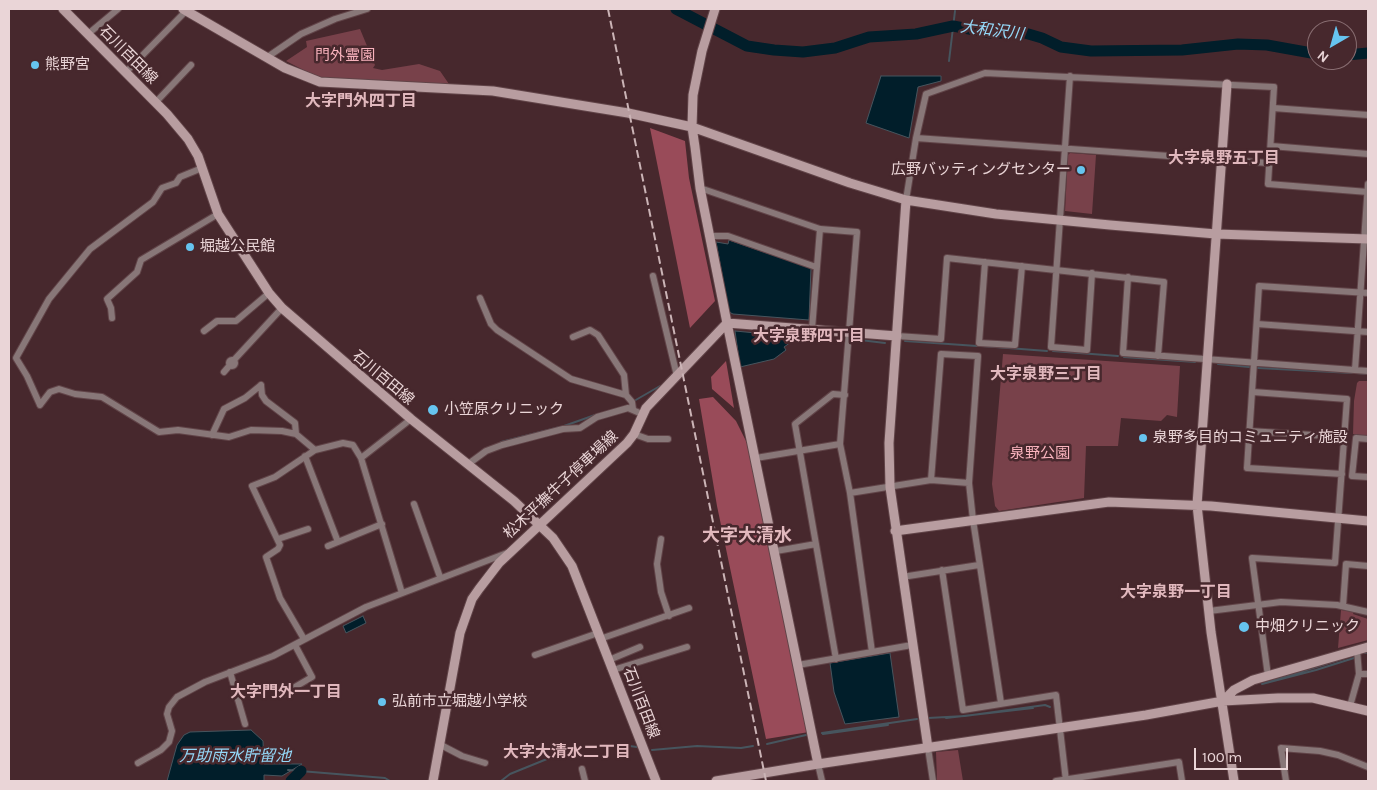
<!DOCTYPE html>
<html>
<head>
<meta charset="utf-8">
<style>
	body { margin:0 }
	#map { position:relative; width:1377px; height:790px; overflow:hidden; background:#47282d; font-family:Karla,sans-serif }
	canvas { display:block }
	.frame { position:absolute; inset:0; border:10px solid #ead5d7; pointer-events:none }
	.north { position:absolute; left:1307px; top:20px; width:50px; height:50px; box-sizing:border-box; background:#47282d; border:1px solid #886d71; border-radius:50%; rotate:218deg; font-size:14px; font-weight:700; line-height:20px; text-align:center; color:#ead5d7 }
	.north::after { content:''; display:block; margin:auto; width:18px; height:22px; background:#66c4ef; clip-path:polygon(50% 0,100% 100%,50% 72%,0 100%) }
	.scale { position:absolute; left:1194px; top:748px; width:94px; height:22px; box-sizing:border-box; border:2px solid #ead5d7; border-top:0; padding-left:6px; font-size:15px; line-height:18px; white-space:nowrap; color:#ead5d7; -webkit-text-stroke:4px #47282d; paint-order:stroke }
</style>
</head>
<body>
<div id="map">
<canvas width="1377" height="790"></canvas>
<div class="frame"></div>
<div class="north">N</div>
<div class="scale">100 m</div>
</div>
<script>
const ctx = document.querySelector('canvas').getContext('2d');
ctx.lineJoin = 'round';
function fill(path, color) {
  ctx.fillStyle = color;
  ctx.fill(path, 'evenodd');
}
function shape(rows) {
  const path = new Path2D();
  for (const r of rows) {
    if (r.length === 3) {
      path.moveTo(r[0] + r[2], r[1]);
      path.arc(r[0], r[1], r[2], 0, 2 * Math.PI);
      continue;
    }
    path.moveTo(r[0], r[1]);
    for (let i = 2; i < r.length; i += 2) path.lineTo(r[i], r[i + 1]);
  }
  return path;
}
function strokePath(path, color, width, dash) {
  ctx.strokeStyle = color;
  ctx.lineWidth = width;
  ctx.lineCap = dash ? 'butt' : 'round';
  ctx.setLineDash(dash || []);
  ctx.stroke(path);
}
function write(font, color, halo, rows, align = 'center') {
  ctx.font = font + ' Karla,"Noto Sans JP",sans-serif';
  ctx.lineWidth = 5;
  ctx.setLineDash([]);
  ctx.textBaseline = 'middle';
  ctx.strokeStyle = halo;
  ctx.fillStyle = color;
  for (const [text, x, y, turn = 0] of rows) {
    ctx.save();
    ctx.translate(x, y);
    ctx.rotate((+turn || 0) * Math.PI / 180);
    ctx.textAlign = isNaN(turn) ? turn : align;
    if (halo) ctx.strokeText(text, 0, 0);
    ctx.fillText(text, 0, 0);
    ctx.restore();
  }
}
fill(shape([
	[360,29,375,65,373,68,382,70,419,64,440,71,449,84,343,81,315,76,286,61,307,47,306,41],
	[1070,153,1096,155,1092,214,1065,211,1068,155],
	[1003,354,1180,366,1177,417,1167,415,1161,421,1121,418,1118,446,1086,446,1084,498,999,511,995,506,992,484],
	[1359,381,1368,381,1368,436,1353,434,1354,401,1357,383],
	[1341,610,1354,612,1353,614,1368,619,1368,640,1338,648],
	[958,750,963,781,937,781,936,752]
]), '#78414a');
fill(shape([
	[650,128,685,141,689,178,715,301,690,328],
	[726,361,734,408,712,389,711,377],
	[713,397,736,421,752,453,809,732,766,739,717,506,699,399]
]), '#994b59');
const water = shape([
	[881,76,941,76,941,81,918,87,909,138,866,123,881,76],
	[729,240,811,268,809,320,733,314,729,312,716,242,728,244,729,240],
	[735,331,798,337,784,347,786,350,774,359,740,367,735,331],
	[363,616,366,623,346,633,343,626,363,616],
	[890,653,899,717,845,724,834,692,830,663,890,653],
	[251,730,263,741,264,764,302,764,282,776,264,775,264,781,167,781,177,745,184,735,190,732,251,730]
]);
fill(water, '#011e2a');
strokePath(water, '#47555e', 1);
strokePath(shape([
	[949,61,955,11],
	[860,340,885,343],
	[905,341,977,346],
	[982,346,1047,351],
	[1053,351,1118,356],
	[1124,357,1195,362],
	[1218,364,1249,367],
	[1258,368,1352,373],
	[1357,373,1368,374],
	[634,401,660,386],
	[564,426,595,415],
	[501,442,560,427],
	[1365,653,1368,652],
	[1262,684,1316,670,1354,658],
	[1262,684,1345,658],
	[928,718,965,716,1045,705,1050,707],
	[946,718,1033,708],
	[822,733,917,719],
	[823,734,888,725],
	[767,744,806,735],
	[652,750,697,746,741,748,753,746],
	[288,770,385,778,390,781],
	[501,781,510,774,579,746,622,745,637,747]
]), '#47555e', 2);
strokePath(shape([
	[676,9,747,46,774,50,803,52,835,48,869,37,916,34,953,26,991,33,1025,33,1042,38,1061,47,1091,51,1182,50,1238,44,1267,45,1317,54],
	[1347,55,1368,53],
	[291,781,301,771]
]), '#011e2a', 11);
const street = shape([
	[88,34,118,9],
	[266,58,301,34,335,19,367,9],
	[126,72,186,11],
	[1070,76,1051,347,1087,350,1092,273],
	[156,102,191,65],
	[1273,108,1368,115],
	[916,138,1268,163],
	[1271,146,1368,154],
	[700,188,820,229,857,232,840,444,850,493,872,652],
	[906,200,916,138,926,94,985,73,1274,87,1268,184,1368,192],
	[711,236,728,236,816,267],
	[985,262,979,343,1015,345,1022,266],
	[653,276,677,376],
	[1128,277,1123,353,1368,371],
	[480,298,491,324,497,330,571,379,626,395,632,402,633,409],
	[112,318,111,308,107,299,137,272,141,260,218,214],
	[1257,324,1368,332],
	[812,329,820,229],
	[204,331,217,321,236,321,269,293],
	[897,336,941,339,947,258,1164,282,1158,356],
	[573,337,590,330,598,335,624,375,626,395],
	[232,363,3],
	[234,360,282,308],
	[1355,370,1368,184],
	[224,372,230,365],
	[261,385,262,395,266,401,295,423,296,434],
	[1253,392,1347,399,1335,563,1252,558,1268,676],
	[40,405,27,376,16,358,49,299,90,249,153,202,162,188,176,183,180,177,202,168],
	[40,405,50,392,59,389,75,394,102,397,159,432,178,430,229,437,251,430,282,431,296,434,315,450],
	[1249,431,1344,437],
	[634,434,648,439,668,439],
	[212,435,224,409,245,398,261,385],
	[1368,439,1356,438,1352,476,1368,477],
	[305,456,338,542],
	[361,458,411,419],
	[756,458,840,444],
	[467,465,486,451,502,445,563,429,580,428,597,417,628,408,642,414],
	[1342,474,1247,468,1259,286,1368,293],
	[931,480,941,354,978,356,969,483,973,520,1001,703],
	[850,493,931,480,969,483],
	[414,504,440,577],
	[278,539,308,529],
	[661,539,657,564,661,592,669,616],
	[328,546,382,524],
	[776,551,816,544],
	[942,570,963,710,1056,695,1066,781],
	[902,577,979,565],
	[1343,606,1346,564,1368,566],
	[1209,611,1281,602,1337,605,1368,612],
	[304,639,280,598,266,557,278,549,280,545,252,486,275,477,315,450,343,443,353,445,361,458,402,593],
	[600,639,689,608],
	[535,655,598,633],
	[836,659,795,424,833,394,845,395],
	[609,660,640,647],
	[798,665,912,645],
	[613,670,687,647],
	[230,672,245,724],
	[1359,674,1368,674],
	[283,694,312,677,295,645],
	[1350,706,1359,674,1357,650],
	[439,744,462,756,485,763],
	[928,748,933,781],
	[138,763,161,750,169,742,172,731,167,714,169,707,177,697,205,682,273,656,366,607,507,553],
	[818,764,822,781],
	[582,769,585,781],
	[1056,781,1179,762,1182,781],
	[1286,781,1281,748,1320,751,1338,755,1368,767]
]);
const secondary = shape([
	[63,9,167,114,188,139,198,156,218,214,269,293,282,308,411,419,514,501,553,538,572,566,656,781],
	[183,9,285,68,320,82,493,91,628,113,692,127,850,183,906,200,996,214,1110,225,1216,234,1368,239],
	[715,9,702,51,693,95,692,127,695,147,700,188,727,323,818,764],
	[1227,84,1197,505,1211,632,1234,781],
	[906,200,889,443,890,487,928,748],
	[727,323,897,336],
	[895,531,1109,502,1211,506,1368,521],
	[1223,701,1234,690,1253,680,1368,647],
	[433,781,460,633,472,599,479,589,499,563,627,443,634,434,646,408,727,323],
	[716,781,818,764,1146,715,1223,701,1278,698,1313,698,1368,711]
]);
strokePath(street, '#614448', 8);
strokePath(secondary, '#614448', 11);
strokePath(street, '#887778', 6);
strokePath(secondary, '#b89da0', 9);
strokePath(shape([
	[608,9,766,781]
]), '#cbb4b6', 2, [8, 4]);
for (const [x, y, r, color] of [
	[35,65,5,"#66c4ef"],
	[1081,170,5,"#66c4ef"],
	[190,247,5,"#66c4ef"],
	[433,410,6,"#66c4ef"],
	[1143,438,5,"#66c4ef"],
	[1244,627,6,"#66c4ef"],
	[382,702,5,"#66c4ef"]
]) {
  const dot = new Path2D();
  dot.arc(x, y, r, 0, 2 * Math.PI);
  ctx.fillStyle = color;
  ctx.fill(dot);
  strokePath(dot, '#47282d', 2);
}
write('15px', '#ead5d7', '#47282d', [
	["石川百田線",128,55,45],
	["石川百田線",383,378,40],
	["松木平撫牛子停車場線",561,485,-43],
	["石川百田線",641,703,69]
]);
write('15px', '#f9b3bd', '#47282d', [
	["門外霊園",345,56],
	["泉野公園",1040,454]
]);
write('15px', '#ead5d7', '#47282d', [
	["熊野宮",45,65],
	["広野バッティングセンター",1071,170,"right"],
	["堀越公民館",200,247],
	["小笠原クリニック",444,410],
	["泉野多目的コミュニティ施設",1153,438],
	["中畑クリニック",1255,627],
	["弘前市立堀越小学校",392,702]
], 'left');
write('italic 16px', '#94d8f8', '#47282d', [
	["大和沢川",992,31,7],
	["万助雨水貯留池",235,756]
]);
write('bold 16px', '#e1b8bd', '#47282d', [
	["大字門外四丁目",361,101],
	["大字泉野五丁目",1224,158],
	["大字泉野四丁目",809,336],
	["大字泉野三丁目",1046,374],
	["大字泉野一丁目",1176,592],
	["大字門外一丁目",286,692],
	["大字大清水二丁目",567,752]
]);
write('bold 18px', '#e1b8bd', '#47282d', [
	["大字大清水",747,536]
]);
</script>
</body>
</html>
